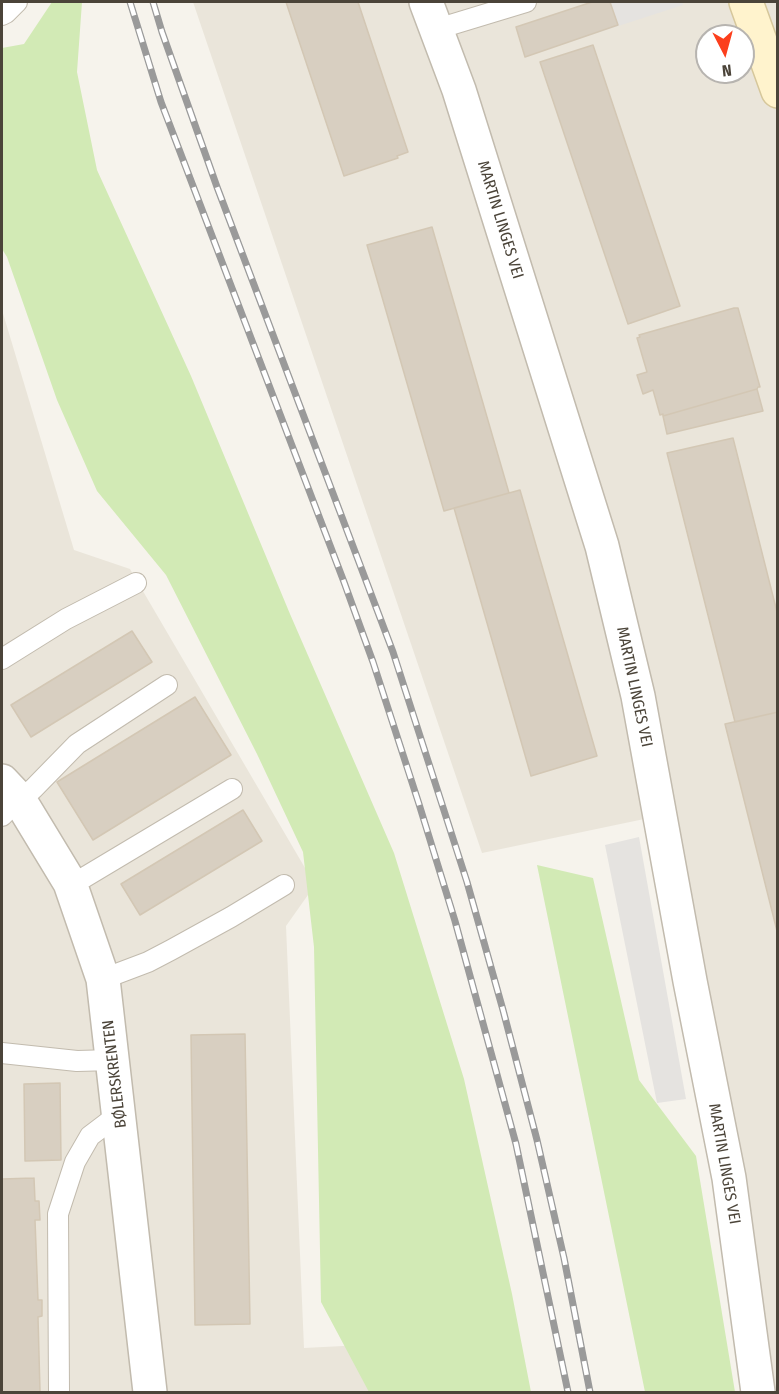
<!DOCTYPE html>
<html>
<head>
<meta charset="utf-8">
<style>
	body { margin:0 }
	#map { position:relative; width:779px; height:1394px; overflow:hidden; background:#f6f3ec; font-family:"Fira Sans Condensed",sans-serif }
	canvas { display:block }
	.frame { position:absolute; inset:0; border:3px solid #4b4439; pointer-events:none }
	.north { position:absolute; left:695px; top:24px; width:60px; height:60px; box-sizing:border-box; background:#fff; border:2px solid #b7b4b0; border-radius:50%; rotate:174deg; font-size:16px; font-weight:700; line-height:24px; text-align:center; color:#4b4439 }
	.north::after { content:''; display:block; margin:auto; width:21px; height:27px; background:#fc3f1d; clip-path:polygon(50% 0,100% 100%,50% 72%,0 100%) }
</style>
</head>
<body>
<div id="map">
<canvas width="779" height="1394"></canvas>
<div class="frame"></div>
<div class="north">N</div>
</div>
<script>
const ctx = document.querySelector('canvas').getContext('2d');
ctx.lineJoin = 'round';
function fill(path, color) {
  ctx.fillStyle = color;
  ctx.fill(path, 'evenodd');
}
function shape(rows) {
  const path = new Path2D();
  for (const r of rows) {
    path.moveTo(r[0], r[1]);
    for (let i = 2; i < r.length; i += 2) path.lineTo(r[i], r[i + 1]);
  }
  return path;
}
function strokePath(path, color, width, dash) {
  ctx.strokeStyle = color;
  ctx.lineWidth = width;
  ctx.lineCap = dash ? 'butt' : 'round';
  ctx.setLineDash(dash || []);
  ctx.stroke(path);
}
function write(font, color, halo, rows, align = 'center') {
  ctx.font = font + ' "Fira Sans Condensed",sans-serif';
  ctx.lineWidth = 4.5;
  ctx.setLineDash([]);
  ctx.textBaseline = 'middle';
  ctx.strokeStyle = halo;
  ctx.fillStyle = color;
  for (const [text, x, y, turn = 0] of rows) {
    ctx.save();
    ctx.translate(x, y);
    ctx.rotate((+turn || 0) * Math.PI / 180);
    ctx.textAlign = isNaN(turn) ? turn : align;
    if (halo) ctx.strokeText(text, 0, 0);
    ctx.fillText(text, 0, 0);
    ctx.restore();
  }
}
fill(shape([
	[193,2,777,2,777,1392,757,1392,649,818,482,853],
	[707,36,743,36,743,72,707,72],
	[2,310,74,550,130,569,315,885,286,926,304,1348,401,1343,403,1392,2,1392]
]), '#eae5da');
fill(shape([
	[52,2,82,2,77,72,97,170,191,376,290,614,394,853,464,1079,512,1294,531,1392,369,1392,321,1302,314,947,303,852,257,754,166,575,97,491,57,400,7,257,2,249,2,48,24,44],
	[537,865,593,878,639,1080,696,1156,735,1392,645,1392]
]), '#d2eab5');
fill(shape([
	[598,2,682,2,683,5,526,56,517,28],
	[639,837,686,1099,657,1103,605,845]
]), '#e5e3e0');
const building = shape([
	[286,2,358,2,408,152,397,156,398,158,344,176,286,2],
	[592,2,610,2,618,25,525,57,516,27,592,2],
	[593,45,680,306,628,324,540,62,593,45],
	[432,227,509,493,444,511,367,245,432,227],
	[734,308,738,308,760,387,758,387,757,389,663,416,663,414,660,415,653,390,643,394,637,375,647,372,637,338,640,337,639,335,734,308],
	[757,389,763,411,667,434,663,416,757,389],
	[733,438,778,616,778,712,735,722,667,453,733,438],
	[520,490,597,756,531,776,454,508,520,490],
	[132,631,152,662,31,737,11,705,132,631],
	[195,697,231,755,93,840,57,782,195,697],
	[778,712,778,935,725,724,778,712],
	[243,810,262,841,140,915,121,884,243,810],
	[245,1034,250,1324,195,1325,191,1035,245,1034],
	[60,1083,61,1160,25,1161,24,1084,60,1083],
	[34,1178,35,1201,39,1201,40,1220,35,1220,38,1300,42,1300,42,1316,38,1317,40,1392,2,1392,2,1179,34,1178]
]);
fill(building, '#d8cfc1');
strokePath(building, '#d3c7b4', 1.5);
const service = shape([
	[2,15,6,13,17,2],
	[437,29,526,2],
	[2,659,66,619,136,583],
	[2,816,19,799,33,789,77,744,167,685],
	[70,883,85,877,232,789],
	[103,979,148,962,171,950,231,917,284,885],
	[2,1053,77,1061,113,1060],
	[59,1392,58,1214,75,1162,90,1136,119,1114]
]);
const minor = shape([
	[426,2,459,90,602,546,638,696,690,981,729,1178,758,1392],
	[2,781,19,799,70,883,103,979,150,1392]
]);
const secondary = shape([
	[746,2,778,91]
]);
strokePath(service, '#c2bbae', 22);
strokePath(minor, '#c2bbae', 36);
strokePath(secondary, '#d6c79b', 36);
strokePath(service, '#fff', 20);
strokePath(minor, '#fff', 33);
strokePath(secondary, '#fff3cd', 33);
const rail = shape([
	[130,2,161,102,344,582,373,662,419,804,455,921,516,1144,568,1392],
	[153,2,162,32,217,187,393,652,467,882,503,1010,537,1140,564,1258,590,1392]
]);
strokePath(rail, '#9a9a9a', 7);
strokePath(rail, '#fff', 4.5, [14]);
write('16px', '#4b4439', '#fff', [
	["MARTIN LINGES VEI",500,220,73],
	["MARTIN LINGES VEI",634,687,78],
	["BØLERSKRENTEN",115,1074,-97],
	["MARTIN LINGES VEI",724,1164,80]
]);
</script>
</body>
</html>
